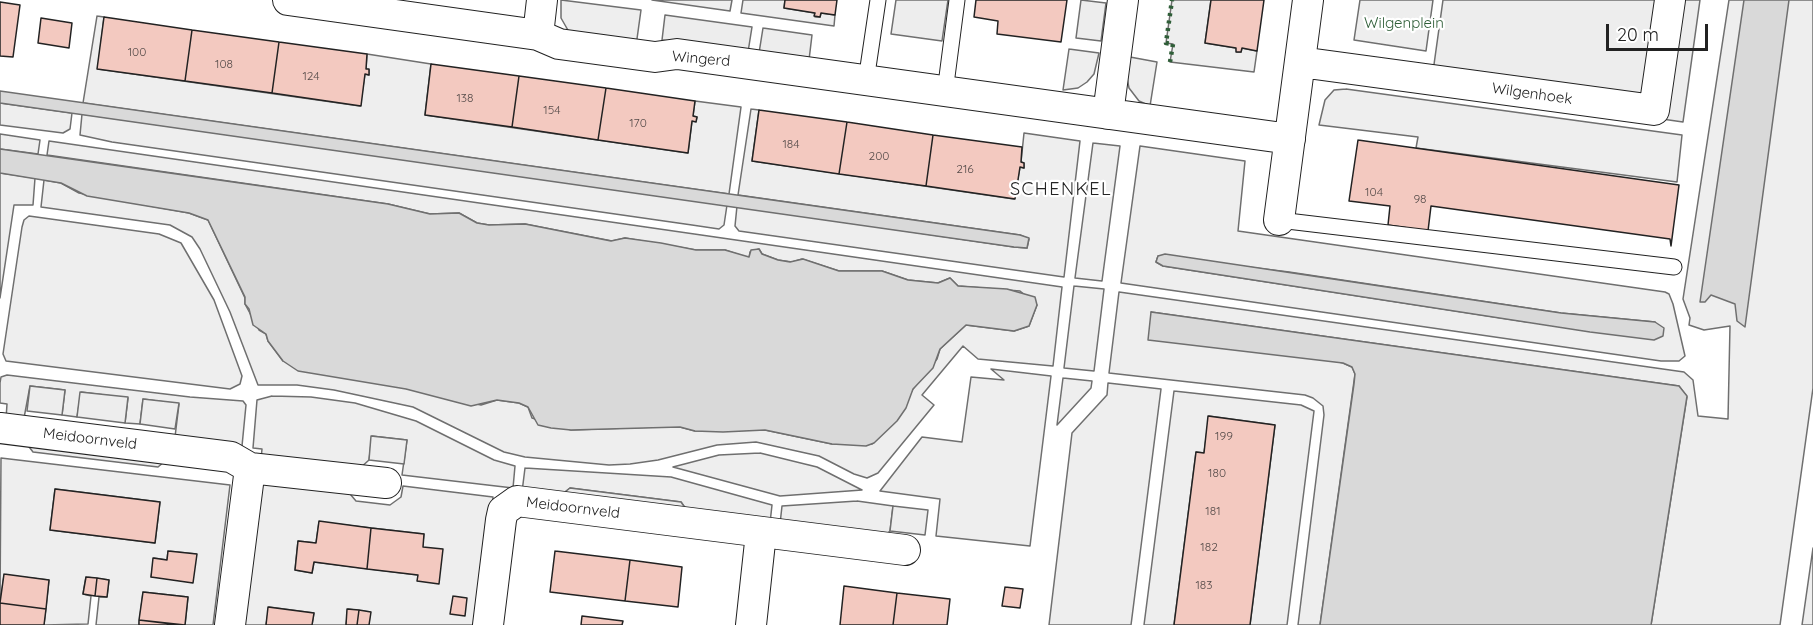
<!DOCTYPE html>
<html>
<head>
<meta charset="utf-8">
<style>
	body { margin:0 }
	#map { position:relative; width:1813px; height:625px; overflow:hidden; background:#fff; font-family:Quicksand,sans-serif }
	canvas { display:block }
	.scale { position:absolute; left:1606px; top:24px; width:102px; height:27px; box-sizing:border-box; border:3px solid #222; border-top:0; padding-left:8px; font-size:18px; line-height:21px; white-space:nowrap; color:#222; -webkit-text-stroke:4px #fff; paint-order:stroke }
</style>
</head>
<body>
<div id="map">
<canvas width="1813" height="625"></canvas>
<div class="scale">20 m</div>
</div>
<script>
const ctx = document.querySelector('canvas').getContext('2d');
ctx.lineJoin = 'round';
function fill(path, color) {
  ctx.fillStyle = color;
  ctx.fill(path, 'evenodd');
}
function shape(rows) {
  const path = new Path2D();
  for (const r of rows) {
    path.moveTo(r[0], r[1]);
    for (let i = 2; i < r.length; i += 2) path.lineTo(r[i], r[i + 1]);
  }
  return path;
}
function strokePath(path, color, width, dash) {
  ctx.strokeStyle = color;
  ctx.lineWidth = width;
  ctx.lineCap = dash ? 'butt' : 'round';
  ctx.setLineDash(dash || []);
  ctx.stroke(path);
}
function write(font, color, halo, rows, align = 'center') {
  ctx.font = font + ' Quicksand,sans-serif';
  ctx.lineWidth = 4.5;
  ctx.setLineDash([]);
  ctx.textBaseline = 'middle';
  ctx.strokeStyle = halo;
  ctx.fillStyle = color;
  for (const [text, x, y, turn = 0] of rows) {
    ctx.save();
    ctx.translate(x, y);
    ctx.rotate((+turn || 0) * Math.PI / 180);
    ctx.textAlign = isNaN(turn) ? turn : align;
    if (halo) ctx.strokeText(text, 0, 0);
    ctx.fillText(text, 0, 0);
    ctx.restore();
  }
}
const green = shape([
	[561,0,641,10,636,46,569,32,561,18,561,0],
	[652,0,732,0,730,11,652,0],
	[743,0,785,0,784,8,815,13,815,17,820,17,821,13,835,15,834,26,741,13,743,0],
	[1172,0,1211,0,1205,43,1236,48,1237,52,1241,52,1242,48,1257,51,1254,72,1170,62,1173,44,1166,43,1172,0],
	[1360,0,1433,0,1426,51,1354,40,1360,0],
	[1729,0,1813,0,1813,388,1780,625,1651,625,1687,397,1679,386,1151,312,1343,363,1352,367,1355,374,1320,625,1298,625,1324,415,1323,406,1313,398,1305,395,1109,373,1119,292,1684,372,1693,380,1698,416,1728,419,1730,326,1704,330,1689,325,1690,318,1683,299,1729,0],
	[97,16,104,17,98,69,360,106,365,74,369,75,369,70,366,69,367,54,431,64,425,115,688,153,692,121,696,121,697,117,693,116,695,101,741,107,729,194,83,103,97,16],
	[1069,49,1099,53,1094,74,1087,82,1078,88,1063,90,1069,49],
	[1130,57,1157,62,1150,106,1139,101,1129,88,1127,78,1130,57],
	[1346,89,1682,135,1677,182,1416,148,1418,137,1319,125,1325,100,1334,90,1346,89],
	[0,103,72,113,70,129,63,133,0,125,0,103],
	[751,109,759,110,752,161,1014,199,1020,167,1024,168,1024,163,1021,162,1024,133,1080,141,1064,277,739,231,735,226,737,206,1014,247,1027,248,1029,239,1020,235,738,195,751,109],
	[82,114,727,205,724,225,719,229,692,225,112,142,80,135,82,114],
	[0,134,40,140,38,154,0,149,0,134],
	[49,141,1062,287,1053,366,978,359,963,346,922,395,934,405,878,473,867,478,854,474,819,456,756,442,717,445,658,460,630,464,609,465,525,457,504,452,413,407,334,390,297,385,258,385,230,312,200,249,192,237,170,225,41,207,44,180,61,183,79,193,189,213,208,220,245,298,245,304,259,330,266,334,268,341,283,361,481,405,497,400,519,403,528,407,532,418,571,430,655,427,680,427,695,431,765,430,832,444,872,444,894,422,913,389,937,359,940,349,966,325,1014,331,1029,326,1037,305,1020,291,958,286,950,278,938,283,908,280,882,271,839,271,802,259,792,262,778,260,762,254,759,249,750,252,749,258,725,250,696,250,625,238,612,241,525,224,489,225,477,223,459,213,430,214,388,204,47,155,49,141],
	[1093,143,1120,146,1102,281,1075,278,1093,143],
	[1140,146,1245,161,1238,231,1665,292,1669,294,1673,304,1685,356,1679,361,1661,361,1121,283,1140,146],
	[1158,256,1289,272,1561,313,1655,322,1527,322,1163,266,1156,262,1158,256],
	[0,173,35,178,33,205,14,205,0,298,0,173],
	[29,216,159,234,181,243,214,300,242,376,240,384,230,389,6,361,3,354,22,227,24,220,29,216],
	[1074,286,1104,289,1094,371,1064,368,1074,286],
	[991,369,1051,376,1030,546,936,536,940,499,880,491,922,437,962,442,971,377,1004,380,991,369],
	[7,375,190,397,243,401,246,405,242,446,175,437,179,404,143,399,140,424,125,423,128,398,81,392,77,417,62,415,65,390,30,386,24,418,6,419,7,404,0,403,0,383,1,377,7,375],
	[1063,378,1092,381,1091,388,1057,425,1063,378],
	[1108,383,1161,389,1131,625,1049,625,1072,433,1107,395,1108,383],
	[1174,391,1301,405,1314,411,1287,625,1250,625,1275,425,1209,416,1204,453,1196,452,1174,625,1144,625,1174,391],
	[272,396,311,397,355,403,416,421,494,460,515,466,513,488,402,475,407,440,372,436,369,460,358,470,261,459,262,449,253,448,257,400,272,396],
	[760,453,817,467,862,490,780,496,673,467,719,455,760,453],
	[1,458,230,485,213,625,185,625,188,597,143,592,139,625,96,625,99,597,107,597,109,580,86,577,83,594,91,596,88,624,44,625,49,580,4,575,0,606,1,458],
	[55,489,160,502,155,543,50,530,55,489],
	[168,551,196,554,151,577,154,558,167,560,168,551],
	[525,468,671,477,772,505,770,523,688,512,681,502,570,488,560,496,522,492,525,468],
	[259,477,345,488,356,501,390,505,401,497,403,486,493,497,477,625,369,625,370,612,348,609,346,625,312,625,314,613,269,607,266,625,240,625,259,477],
	[319,522,424,534,418,581,418,575,314,562,312,573,295,570,298,541,316,543,319,522],
	[857,501,893,506,890,531,883,537,780,524,782,506,857,501],
	[1813,548,1813,625,1802,625,1813,548]
]);
fill(green, '#eee');
strokePath(green, '#6f6f6f', 1.5);
const parking = shape([
	[896,0,948,0,942,41,891,34,896,0],
	[1081,0,1106,3,1101,41,1076,38,1081,0],
	[1443,0,1700,0,1683,122,1431,86,1443,0],
	[665,15,752,27,748,52,662,40,665,15],
	[763,28,812,35,809,60,759,53,763,28],
	[30,386,65,390,62,415,27,411,30,386],
	[80,392,128,397,125,423,77,417,80,392],
	[143,399,179,403,175,429,140,424,143,399],
	[371,436,407,440,404,464,369,460,371,436],
	[23,439,171,456,158,467,33,452,23,439],
	[570,488,681,502,688,512,560,496,570,488],
	[893,506,928,510,925,535,890,531,893,506]
]);
fill(parking, '#ededed');
strokePath(parking, '#6f6f6f', 1.5);
const water = shape([
	[1744,0,1789,0,1745,327,1737,321,1735,304,1711,295,1705,302,1700,302,1744,0],
	[0,91,1020,235,1029,238,1027,248,1014,247,0,103,0,91],
	[0,149,388,204,430,214,459,213,477,223,489,225,525,224,611,241,625,238,661,243,696,250,725,250,749,257,751,250,759,249,762,254,778,260,790,262,803,259,839,271,882,271,908,280,938,283,950,278,958,286,1007,289,1035,297,1037,305,1029,326,1014,331,966,325,940,349,933,368,913,389,906,408,897,421,874,443,866,446,832,444,765,430,723,432,695,431,680,427,571,430,551,428,538,425,528,407,519,403,497,400,471,406,406,389,298,371,283,361,268,341,266,334,253,325,249,309,245,304,245,297,208,220,189,213,87,196,61,183,0,173,0,149],
	[1165,254,1561,313,1655,322,1664,328,1663,336,1654,340,1590,332,1163,266,1156,262,1158,256,1165,254],
	[1151,312,1679,386,1687,396,1651,625,1320,625,1354,384,1355,374,1352,367,1343,363,1148,340,1151,312]
]);
fill(water, '#d9d9d9');
strokePath(water, '#6f6f6f', 1.5);
const building = shape([
	[785,0,837,0,835,15,821,13,820,17,814,16,815,13,784,8,785,0],
	[976,0,1067,0,1061,42,997,34,998,21,974,17,976,0],
	[1211,0,1264,0,1257,51,1242,48,1241,52,1236,52,1236,48,1205,43,1211,0],
	[0,2,20,5,13,57,0,56,0,2],
	[104,17,192,30,185,81,97,69,104,17],
	[41,18,72,23,69,48,38,43,41,18],
	[192,30,279,42,272,93,185,81,192,30],
	[279,42,367,54,366,69,369,69,369,75,365,74,361,106,272,93,279,42],
	[431,64,519,76,512,127,425,115,431,64],
	[519,76,606,88,598,140,512,127,519,76],
	[606,88,695,101,693,116,697,117,696,122,692,121,688,153,598,140,606,88],
	[759,110,847,122,839,174,752,161,759,110],
	[847,122,933,135,926,186,839,174,847,122],
	[933,135,1022,147,1021,162,1024,163,1024,168,1020,167,1015,199,926,186,933,135],
	[1358,140,1679,185,1671,246,1670,239,1431,206,1428,231,1388,225,1390,206,1349,201,1358,140],
	[1208,416,1275,425,1250,625,1174,625,1196,452,1204,453,1208,416],
	[55,489,160,502,155,543,50,530,55,489],
	[319,521,371,528,367,569,314,562,312,573,295,570,298,541,316,543,319,521],
	[371,528,424,534,423,547,443,549,439,584,417,581,418,575,367,569,371,528],
	[168,551,197,554,193,583,151,577,153,558,167,560,168,551],
	[555,551,630,560,625,601,550,592,555,551],
	[630,560,682,567,678,607,625,601,630,560],
	[4,574,49,580,46,609,0,603,4,574],
	[86,577,97,578,95,596,83,594,86,577],
	[97,578,109,580,107,597,95,596,97,578],
	[844,586,897,593,893,625,840,625,844,586],
	[1005,587,1023,589,1020,608,1002,606,1005,587],
	[143,592,188,597,185,625,139,620,143,592],
	[897,593,950,599,947,625,893,625,897,593],
	[453,596,467,598,465,616,450,614,453,596],
	[0,603,46,609,44,625,0,625,0,603],
	[268,607,314,613,312,625,266,625,268,607],
	[347,609,359,610,357,625,346,625,347,609],
	[359,610,371,612,369,625,357,625,359,610],
	[582,616,623,621,622,625,581,625,582,616],
	[139,620,180,625,139,625,139,620]
]);
fill(building, '#f3c9c0');
strokePath(building, '#222', 1.5);
const service = shape([
	[866,81,878,0],
	[945,92,957,0],
	[1279,220,1674,267]
]);
const minor = shape([
	[288,0,538,35,559,44,655,57,677,54,1290,139],
	[538,35,542,0],
	[1300,62,1654,110,1670,0],
	[1108,114,1123,0],
	[1279,220,1308,0],
	[0,428,231,457,250,468,386,483],
	[230,625,250,468],
	[488,625,501,520,503,511,517,501,905,550],
	[751,625,761,533]
]);
strokePath(service, '#222', 17);
strokePath(minor, '#222', 32);
strokePath(service, '#fff', 15);
strokePath(minor, '#fff', 30);
strokePath(shape([
	[1170,62,1173,44,1166,43,1172,0]
]), '#2f5e38', 4.5, [3, 4.5]);
write('12px', '#564c4a', null, [
	["100",137,52],
	["108",224,64],
	["124",311,76],
	["138",465,98],
	["154",552,110],
	["170",638,123],
	["184",791,144],
	["200",879,156],
	["216",965,169],
	["104",1374,192],
	["98",1420,199],
	["199",1224,436],
	["180",1217,473],
	["181",1213,511],
	["182",1209,547],
	["183",1204,585]
]);
write('15px', '#2f5e38', '#fff', [
	["Wilgenplein",1404,23]
]);
write('15px', '#222', '#fff', [
	["Wingerd",701,59,5],
	["Wilgenhoek",1532,94,8],
	["Meidoornveld",90,439,7],
	["Meidoornveld",573,508,7]
]);
ctx.letterSpacing = '1.5px';
write('18px', '#222', '#fff', [
	["SCHENKEL",1061,190]
]);
ctx.letterSpacing = '0px';
</script>
</body>
</html>
